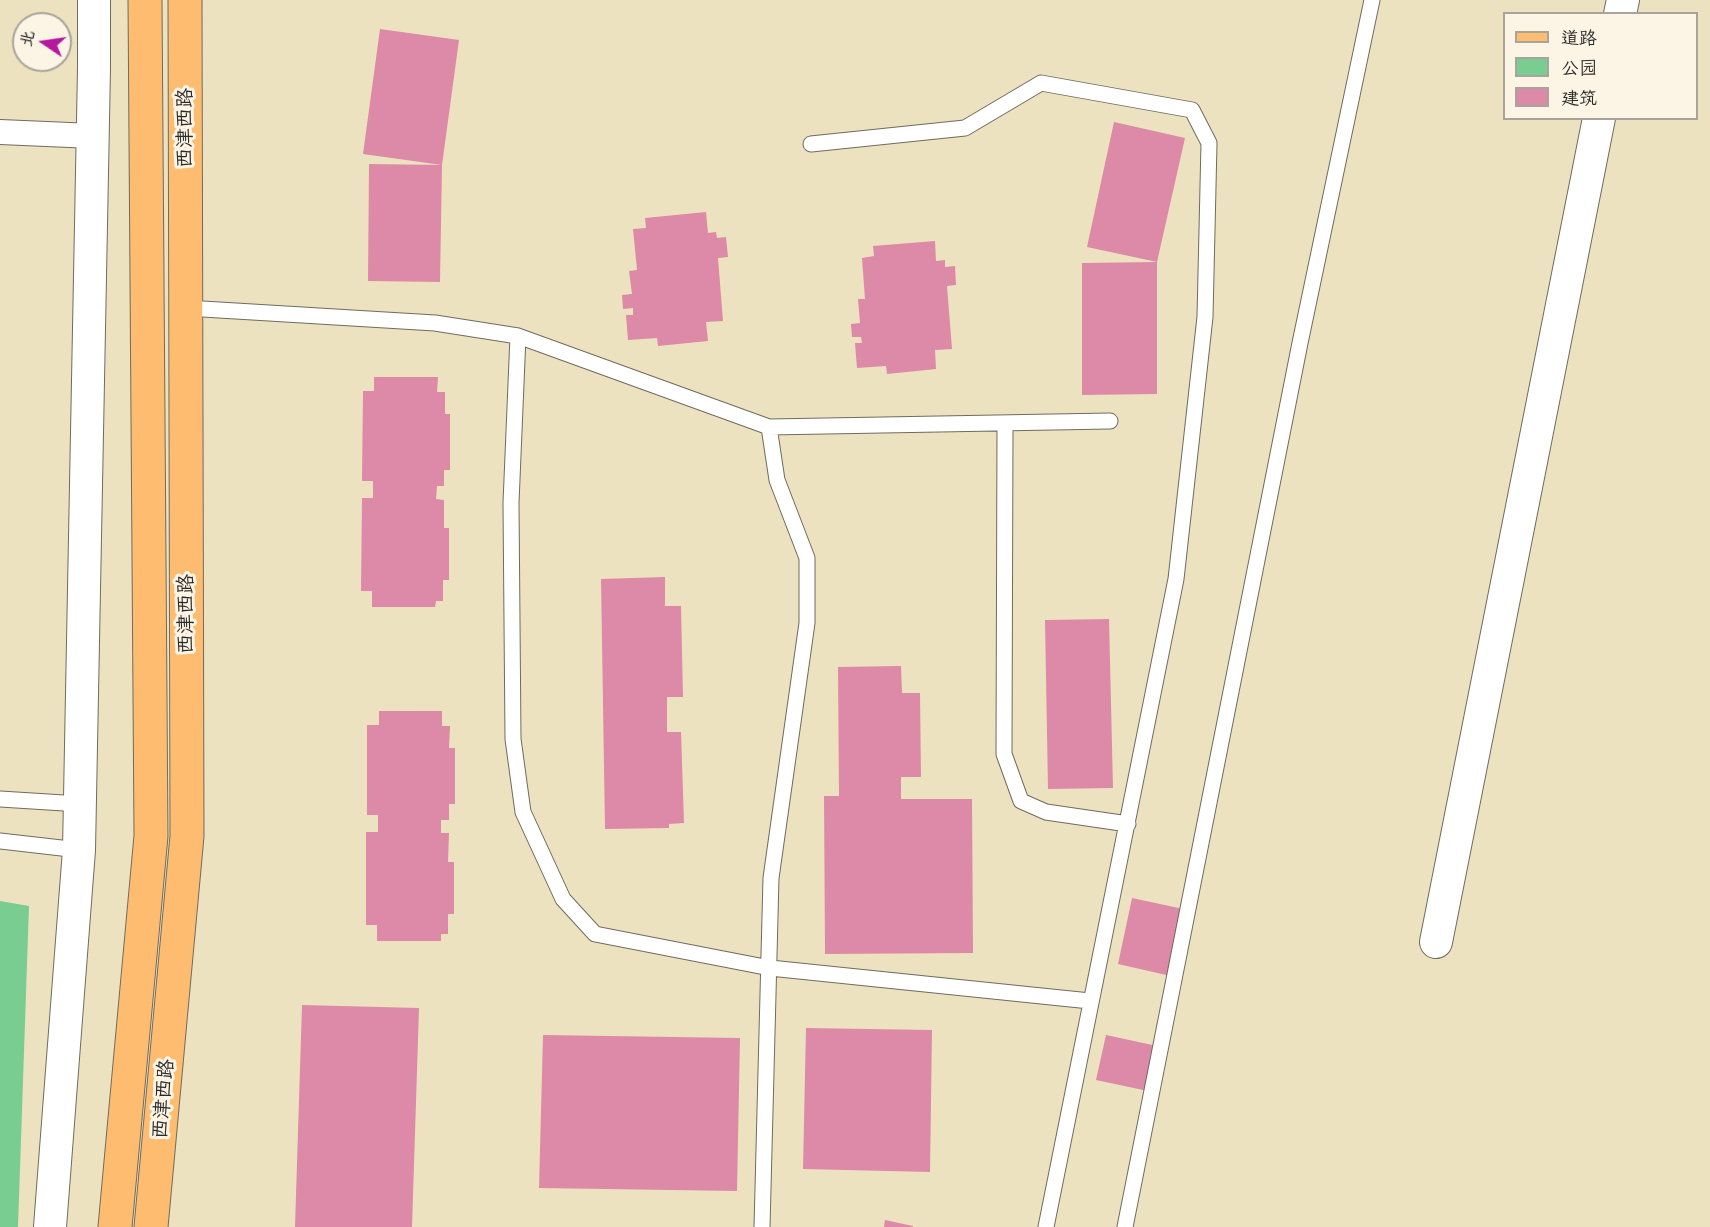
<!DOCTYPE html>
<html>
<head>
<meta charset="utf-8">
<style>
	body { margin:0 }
	#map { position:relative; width:1710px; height:1227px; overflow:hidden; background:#ece2c0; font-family:Mali,"LXGW WenKai TC",sans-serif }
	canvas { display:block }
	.legend { position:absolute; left:1503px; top:12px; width:195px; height:108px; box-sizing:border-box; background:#fcf5e5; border:2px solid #a8a49b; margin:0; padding:8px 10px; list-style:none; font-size:18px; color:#2b2b2b }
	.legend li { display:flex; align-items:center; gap:12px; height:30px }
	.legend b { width:30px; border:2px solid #a8a49b }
	.north { position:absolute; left:12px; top:12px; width:60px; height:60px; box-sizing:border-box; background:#fcf5e5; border:2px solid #a8a49b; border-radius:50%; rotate:283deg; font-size:16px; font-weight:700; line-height:24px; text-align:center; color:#2b2b2b }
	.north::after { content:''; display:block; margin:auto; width:21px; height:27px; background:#b5179e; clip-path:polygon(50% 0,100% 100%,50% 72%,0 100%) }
</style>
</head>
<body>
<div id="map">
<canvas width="1710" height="1227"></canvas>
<ul class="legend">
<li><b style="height:8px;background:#febc71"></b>道路</li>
<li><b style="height:16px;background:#79cd90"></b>公园</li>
<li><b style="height:16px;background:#dd89a8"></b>建筑</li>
</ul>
<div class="north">北</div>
</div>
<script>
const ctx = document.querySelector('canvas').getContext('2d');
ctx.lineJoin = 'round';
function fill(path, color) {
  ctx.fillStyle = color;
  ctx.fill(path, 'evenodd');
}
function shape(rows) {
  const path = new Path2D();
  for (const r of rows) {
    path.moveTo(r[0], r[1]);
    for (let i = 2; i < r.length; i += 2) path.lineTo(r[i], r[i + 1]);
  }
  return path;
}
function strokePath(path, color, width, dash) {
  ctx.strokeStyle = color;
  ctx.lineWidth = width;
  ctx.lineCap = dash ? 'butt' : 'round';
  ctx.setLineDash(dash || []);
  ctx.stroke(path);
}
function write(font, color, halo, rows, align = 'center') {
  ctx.font = font + ' Mali,"LXGW WenKai TC",sans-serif';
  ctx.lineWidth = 6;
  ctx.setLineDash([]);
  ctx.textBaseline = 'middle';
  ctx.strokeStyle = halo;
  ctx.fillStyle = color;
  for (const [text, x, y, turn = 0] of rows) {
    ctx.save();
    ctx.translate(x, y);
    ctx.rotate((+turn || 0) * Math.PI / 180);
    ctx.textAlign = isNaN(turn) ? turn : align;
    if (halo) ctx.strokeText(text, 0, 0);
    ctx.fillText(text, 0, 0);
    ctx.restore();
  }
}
fill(shape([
	[0,901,29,906,18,1227,0,1227]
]), '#79cd90');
fill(shape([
	[380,29,459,40,442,165,363,154],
	[1114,122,1185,138,1157,262,1157,394,1082,395,1082,263,1157,262,1087,247],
	[369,164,442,165,440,282,368,281],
	[706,212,708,233,716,232,717,238,726,237,728,257,718,258,723,321,706,322,708,341,658,346,657,338,628,340,626,315,633,315,633,308,623,309,622,295,632,294,629,271,637,270,633,229,646,228,645,218],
	[935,241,936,261,945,260,945,267,955,266,956,285,947,286,952,349,935,350,936,369,887,374,886,366,857,368,855,343,862,343,861,337,852,337,851,324,860,323,858,299,865,299,862,258,874,256,873,246],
	[374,377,438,377,437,392,445,392,445,414,450,414,450,470,444,470,444,486,437,486,436,499,444,500,444,528,449,528,449,580,443,580,443,601,436,601,435,607,372,607,372,591,361,591,362,498,373,498,373,481,362,481,363,391,374,391],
	[665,577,665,606,681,606,683,697,667,697,667,732,681,732,684,823,669,824,669,828,605,829,601,579],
	[1109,619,1113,788,1048,789,1045,620],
	[901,666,902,693,920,693,921,777,901,777,901,799,972,799,973,953,825,954,824,796,839,796,838,667],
	[379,711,442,711,442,726,450,726,449,748,455,748,455,804,449,804,449,820,441,820,441,833,449,833,448,862,454,862,454,914,448,914,448,934,441,934,441,941,377,941,377,925,366,925,366,832,378,832,378,815,367,815,367,725,379,725],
	[1132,898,1188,910,1175,977,1118,964],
	[302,1005,419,1008,412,1227,295,1227],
	[806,1028,932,1030,930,1172,803,1169],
	[543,1035,740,1038,737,1191,539,1188],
	[1106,1035,1157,1046,1148,1091,1096,1080],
	[885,1220,913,1226,913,1227,884,1227]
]), '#dd89a8');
const service = shape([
	[811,144,965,128,1041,83,1192,110,1209,143,1205,317,1176,579,1046,1227],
	[186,308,435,323,518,336,769,427,1110,421],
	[518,336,511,503,513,739,523,812,563,899,595,934,770,968,1090,1001],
	[1005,424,1004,754,1021,801,1046,812,1128,824],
	[0,799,80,804],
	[0,841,79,850],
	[762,1227,771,878,807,623,807,558,777,480,769,427],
	[1125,1227,1300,343,1372,0]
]);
const pedestrian = shape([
	[0,132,93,136]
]);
const minor = shape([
	[1620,14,1623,0],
	[1436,942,1599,118],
	[50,1227,79,850,94,68,94,0]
]);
const primary = shape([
	[115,1227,151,836,145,0],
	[151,1227,187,836,185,0]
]);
strokePath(service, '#6f6b5f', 17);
strokePath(pedestrian, '#6f6b5f', 26);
strokePath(minor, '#6f6b5f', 34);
strokePath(primary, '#6f6b5f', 35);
strokePath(service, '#fff', 15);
strokePath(pedestrian, '#fff', 24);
strokePath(minor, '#fff', 32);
strokePath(primary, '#febc71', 33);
write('20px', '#2b2b2b', '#fcf5e5', [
	["西津西路",185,128,-90],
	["西津西路",186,614,-90],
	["西津西路",163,1099,-85]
]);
</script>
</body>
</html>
